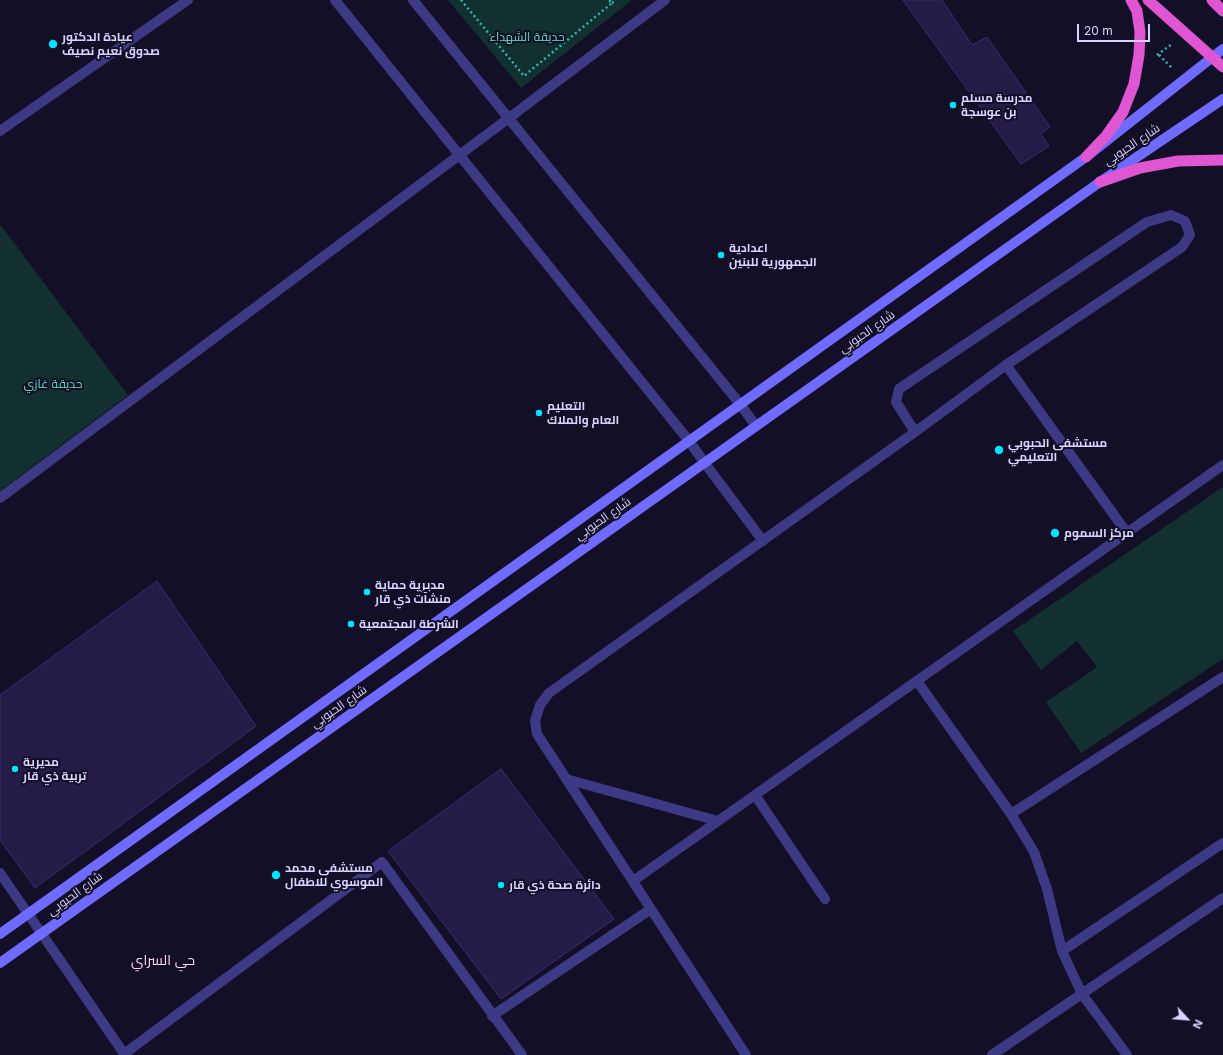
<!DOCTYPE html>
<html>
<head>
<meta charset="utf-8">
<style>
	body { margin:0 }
	#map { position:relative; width:1223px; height:1055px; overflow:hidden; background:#130f26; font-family:Inter,sans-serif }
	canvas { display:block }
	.north { position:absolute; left:1167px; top:999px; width:40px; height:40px; -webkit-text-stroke:3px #130f26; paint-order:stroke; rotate:116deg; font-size:11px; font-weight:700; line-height:16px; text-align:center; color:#d9d4ff }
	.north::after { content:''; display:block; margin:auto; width:14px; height:18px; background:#d9d4ff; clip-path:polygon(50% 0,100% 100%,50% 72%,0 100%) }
	.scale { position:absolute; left:1077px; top:24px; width:73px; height:18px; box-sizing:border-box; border:2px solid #d9d4ff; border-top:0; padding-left:5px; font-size:12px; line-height:14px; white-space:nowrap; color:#d9d4ff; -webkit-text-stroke:3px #130f26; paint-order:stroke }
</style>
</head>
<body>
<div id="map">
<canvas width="1223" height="1055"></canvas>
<div class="north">N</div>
<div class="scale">20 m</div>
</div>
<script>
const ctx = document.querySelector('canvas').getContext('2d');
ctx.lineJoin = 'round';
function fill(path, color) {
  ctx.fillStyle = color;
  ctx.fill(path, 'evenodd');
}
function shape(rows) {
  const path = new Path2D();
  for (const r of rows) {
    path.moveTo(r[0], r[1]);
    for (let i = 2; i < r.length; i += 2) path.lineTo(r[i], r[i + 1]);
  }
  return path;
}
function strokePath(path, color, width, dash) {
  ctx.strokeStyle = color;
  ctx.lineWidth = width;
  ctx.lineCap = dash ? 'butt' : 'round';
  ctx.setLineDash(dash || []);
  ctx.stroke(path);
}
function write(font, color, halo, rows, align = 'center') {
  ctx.font = font + ' Inter,Cairo,sans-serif';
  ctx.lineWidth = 4;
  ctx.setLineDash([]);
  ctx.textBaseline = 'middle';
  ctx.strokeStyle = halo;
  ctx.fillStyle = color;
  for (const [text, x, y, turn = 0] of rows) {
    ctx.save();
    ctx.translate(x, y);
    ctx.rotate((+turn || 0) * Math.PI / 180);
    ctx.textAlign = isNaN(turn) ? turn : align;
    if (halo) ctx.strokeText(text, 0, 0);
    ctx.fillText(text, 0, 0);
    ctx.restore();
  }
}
fill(shape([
	[448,0,632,0,521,88],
	[0,224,128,395,0,491],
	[1223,487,1223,659,1081,753,1046,702,1097,667,1077,641,1041,670,1013,631]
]), '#12302f');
const building = shape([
	[903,0,942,0,972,45,987,37,1050,127,1041,134,1049,146,1021,164,903,0],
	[157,581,256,726,35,888,0,840,0,695,157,581],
	[501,769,614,919,501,999,388,851,501,769]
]);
fill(building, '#241b47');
strokePath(building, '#3b2d73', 1);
strokePath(shape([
	[461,0,524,76,612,3,609,0],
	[612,3,616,0],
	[1157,55,1172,44],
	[1159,55,1171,67]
]), '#2fb8b0', 2.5, [2, 3]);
strokePath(shape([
	[1006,365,1127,533],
	[704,462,763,541],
	[917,681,1011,814,1034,852,1047,889,1062,951,1082,994],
	[566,779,718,821],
	[755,795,825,899],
	[1011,814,1223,677],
	[633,881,1223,465],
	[1062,951,1223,843],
	[492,1016,651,909],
	[124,1054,382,862,522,1055],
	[746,1055,537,734,535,721,540,705,549,693,915,432,1006,365,1182,247,1190,235,1185,221,1171,215,1147,222,899,389,896,402,915,432]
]), '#3d3a85', 10);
strokePath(shape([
	[335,0,689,441,704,462],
	[413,0,740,404,756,426],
	[0,131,188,0],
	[0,498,509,118,665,0],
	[42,934,125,1055],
	[1082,994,1127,1055],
	[992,1055,1223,898]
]), '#3d3a85', 10);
strokePath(shape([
	[0,873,42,934]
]), '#3d3a85', 10);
strokePath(shape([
	[0,934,1086,157,1223,49],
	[0,963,1100,182,1223,99]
]), '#6f6bff', 10);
strokePath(shape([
	[1148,0,1223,67],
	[1212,0,1223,11],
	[1086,157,1106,136,1123,112,1134,84,1139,55,1140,32,1137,11,1131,0],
	[1100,182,1140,168,1178,161,1223,160]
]), '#e055d1', 11);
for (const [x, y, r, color] of [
	[53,44,5,"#00e5ff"],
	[953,105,4,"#00e5ff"],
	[721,255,4,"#00e5ff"],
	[539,413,4,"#00e5ff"],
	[999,450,5,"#00e5ff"],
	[1055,533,5,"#00e5ff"],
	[367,592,4,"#00e5ff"],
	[351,624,4,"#00e5ff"],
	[15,769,4,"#00e5ff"],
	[276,875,5,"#00e5ff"],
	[501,885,4,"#00e5ff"]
]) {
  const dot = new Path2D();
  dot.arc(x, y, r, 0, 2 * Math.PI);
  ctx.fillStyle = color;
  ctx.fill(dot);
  strokePath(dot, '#130f26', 1.5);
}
write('bold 12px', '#d9d4ff', '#130f26', [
	["عيادة الدكتور",62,37],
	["صدوق نعيم نصيف",62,51],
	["مدرسة مسلم",961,98],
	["بن عوسجة",961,112],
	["اعدادية",729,248],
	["الجمهورية للبنين",729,262],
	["التعليم",547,406],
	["العام والملاك",547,420],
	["مستشفى الحبوبي",1008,443],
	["التعليمي",1008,457],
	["مركز السموم",1064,533],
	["مديرية حماية",375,585],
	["منشآت ذي قار",375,599],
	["الشرطة المجتمعية",359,624],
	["مديرية",23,762],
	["تربية ذي قار",23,776],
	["مستشفى محمد",285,868],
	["الموسوي للاطفال",285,882],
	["دائرة صحة ذي قار",509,885]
], 'left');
write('12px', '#5fe0c0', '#130f26', [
	["حديقة الشهداء",527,37],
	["حديقة غازي",53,384]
]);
write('12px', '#d9d4ff', '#130f26', [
	["شارع الحبوبي",1132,145,-34],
	["شارع الحبوبي",867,332,-35],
	["شارع الحبوبي",603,519,-35],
	["شارع الحبوبي",339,707,-35],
	["شارع الحبوبي",75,894,-36]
]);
write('14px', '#ffd6f0', '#130f26', [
	["حي السراي",163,961]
]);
</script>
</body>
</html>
